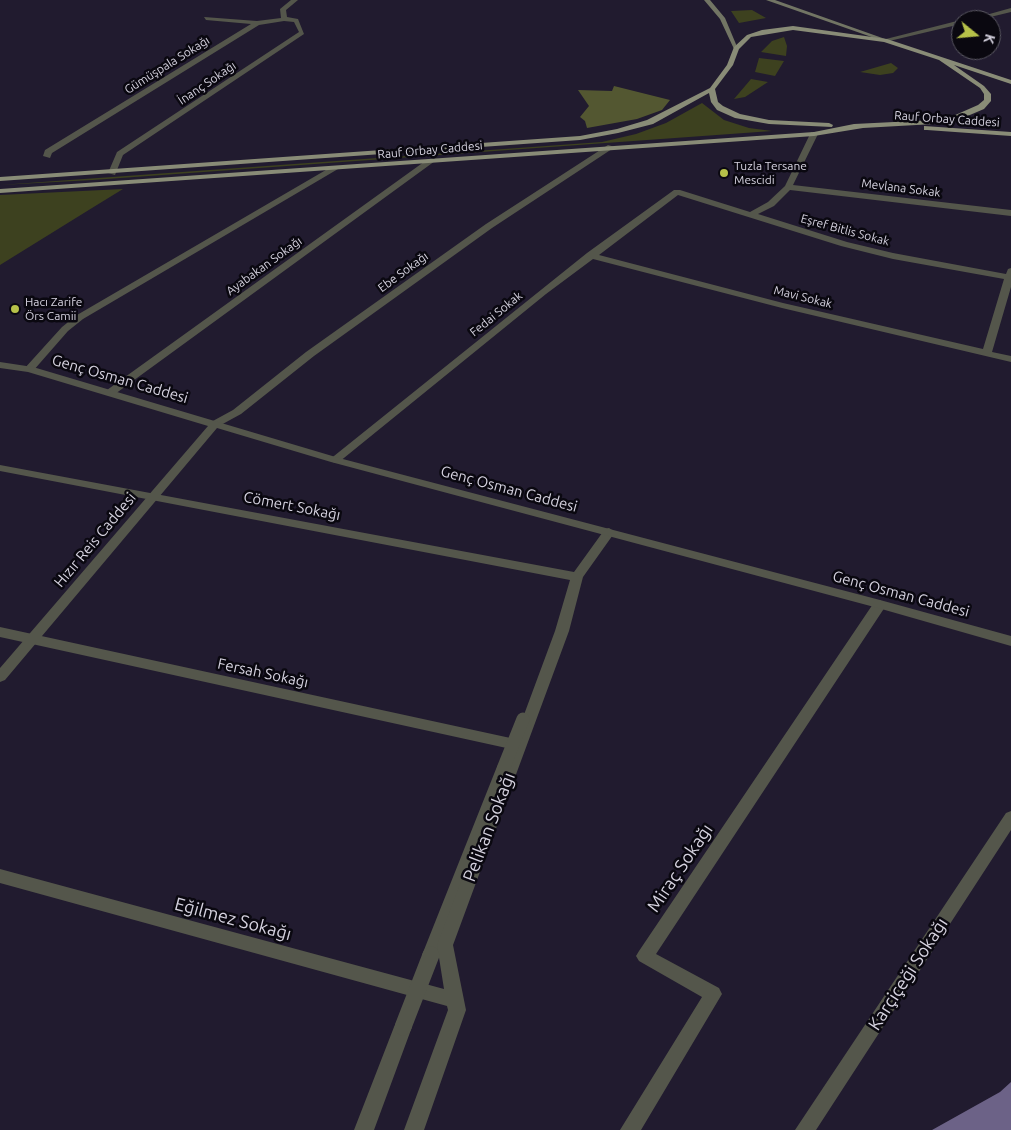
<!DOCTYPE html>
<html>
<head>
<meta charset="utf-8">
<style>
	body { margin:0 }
	#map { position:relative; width:1011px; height:1130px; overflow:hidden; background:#211b2f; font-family:Ubuntu,sans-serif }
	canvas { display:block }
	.north { position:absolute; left:951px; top:10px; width:50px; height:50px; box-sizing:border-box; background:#0a0810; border:1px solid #5b5963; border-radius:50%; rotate:107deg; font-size:14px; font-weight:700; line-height:20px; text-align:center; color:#d5d2df }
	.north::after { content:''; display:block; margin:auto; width:18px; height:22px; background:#b6c149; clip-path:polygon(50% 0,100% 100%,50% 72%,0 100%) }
</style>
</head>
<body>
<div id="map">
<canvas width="1011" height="1130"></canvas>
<div class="north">K</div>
</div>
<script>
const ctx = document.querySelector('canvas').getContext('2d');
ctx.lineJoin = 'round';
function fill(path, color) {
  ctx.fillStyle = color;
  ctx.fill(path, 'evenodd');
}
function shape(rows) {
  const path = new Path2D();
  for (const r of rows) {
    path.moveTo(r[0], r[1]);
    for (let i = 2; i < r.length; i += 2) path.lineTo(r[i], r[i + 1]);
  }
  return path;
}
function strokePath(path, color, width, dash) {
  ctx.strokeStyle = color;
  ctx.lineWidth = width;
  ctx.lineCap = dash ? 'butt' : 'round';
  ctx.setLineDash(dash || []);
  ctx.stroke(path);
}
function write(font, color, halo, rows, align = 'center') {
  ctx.font = font + ' Ubuntu,sans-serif';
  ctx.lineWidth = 5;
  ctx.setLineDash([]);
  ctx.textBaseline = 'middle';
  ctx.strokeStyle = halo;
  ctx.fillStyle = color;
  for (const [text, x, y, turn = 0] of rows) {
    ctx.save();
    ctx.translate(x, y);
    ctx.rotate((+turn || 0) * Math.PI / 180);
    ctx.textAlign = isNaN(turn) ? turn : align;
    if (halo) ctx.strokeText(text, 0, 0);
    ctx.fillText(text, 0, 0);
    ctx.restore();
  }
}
fill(shape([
	[752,10,766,18,739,23,731,11],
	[784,37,787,46,786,56,761,52,772,41],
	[759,58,784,61,775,76,755,72],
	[891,63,898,68,893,73,880,75,860,72],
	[751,79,768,82,745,97,734,99],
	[702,103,724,120,749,128,772,131,93,180,0,185,602,142,636,134,666,123],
	[123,189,92,208,0,265,0,195]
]), '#3d411f');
fill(shape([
	[614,86,670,100,662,110,637,119,587,128,585,121,580,117,589,106,578,90,612,91]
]), '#535731');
fill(shape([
	[1011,1082,1011,1130,932,1130,1000,1092]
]), '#6c6287');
fill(shape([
	[1011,8,1011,12,978,20,968,20,1011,8],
	[961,20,961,24,885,42,882,40,961,20],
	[331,167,338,169,83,319,68,331,33,371,25,371,24,369,62,327,77,315,331,167],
	[503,763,508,765,510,769,440,955,437,960,431,963,425,960,422,955,496,769,498,765,503,763],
	[403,1019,409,1021,412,1027,374,1130,354,1130,394,1027,397,1021,403,1019]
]), '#54564b');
fill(shape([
	[291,0,298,0,286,10,287,17,298,19,304,34,123,155,115,175,108,173,117,152,299,32,294,22,284,21,259,25,52,153,50,158,43,156,45,150,251,24,206,20,204,17,257,21,281,18,280,9,291,0],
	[811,132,818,134,793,185,1011,210,1011,216,790,190,774,206,758,214,847,242,893,253,1006,274,1008,269,1011,268,1011,287,992,352,1011,356,1011,362,782,308,593,259,546,294,339,462,335,463,329,460,587,253,674,190,680,190,750,212,768,202,785,186,811,132],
	[678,195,841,246,893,259,1004,279,983,349,783,303,599,255,678,195],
	[608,145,615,147,492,228,314,356,241,414,219,426,211,426,210,424,211,422,233,410,306,352,486,224,608,145],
	[428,159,435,161,115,394,107,394,107,390,428,159],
	[0,465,574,572,605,529,609,528,615,532,583,577,569,631,453,945,466,1010,424,1130,404,1130,448,1010,447,1006,0,883,0,869,444,989,437,945,511,749,0,637,0,627,515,739,555,631,570,580,0,471,0,465],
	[880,600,886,604,885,607,656,954,719,988,722,994,641,1130,620,1130,702,997,639,961,636,956,639,951,875,601,880,600],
	[1011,811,1011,830,816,1130,795,1130,1006,813,1011,811]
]), '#54564b');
fill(shape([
	[0,362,33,367,339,458,880,600,1011,636,1011,646,878,608,331,462,217,428,5,680,0,682,0,668,208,426,28,372,0,368,0,362]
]), '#54564b');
fill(shape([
	[704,0,710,0,725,18,738,49,734,49,720,19,704,0],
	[766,0,775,0,888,40,883,41,766,0]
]), '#727564');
fill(shape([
	[793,26,887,39,1011,80,1011,84,954,65,984,86,991,94,991,101,984,109,958,120,934,124,863,128,814,136,0,193,0,189,814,132,854,124,934,120,953,116,978,105,984,100,984,94,980,88,939,60,884,42,793,30,751,37,739,49,733,65,715,89,718,102,723,106,740,114,769,120,829,123,833,125,832,127,769,124,735,118,717,110,711,102,709,93,653,124,618,133,580,140,0,181,0,177,580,136,617,129,647,120,710,88,727,65,734,47,747,35,762,30,793,26],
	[924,126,1011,132,1011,136,927,130,924,130,924,126]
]), '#898c77');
strokePath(shape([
	[503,769,523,719]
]), '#54564b', 13);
strokePath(shape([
	[403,1027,431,955]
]), '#54564b', 17);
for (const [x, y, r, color] of [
	[724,173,5,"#b6c149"],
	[15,309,5,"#b6c149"]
]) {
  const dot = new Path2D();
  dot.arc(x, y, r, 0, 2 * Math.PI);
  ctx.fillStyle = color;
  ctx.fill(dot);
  strokePath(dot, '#0a0810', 2);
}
write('12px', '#d5d2df', '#0a0810', [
	["Gümüşpala Sokağı",167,65,-32],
	["İnanç Sokağı",207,83,-34],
	["Rauf Orbay Caddesi",947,119,4],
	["Rauf Orbay Caddesi",430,150,-5],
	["Mevlana Sokak",901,188,7],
	["Eşref Bitlis Sokak",845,230,15],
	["Ayabakan Sokağı",264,266,-36],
	["Ebe Sokağı",403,272,-36],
	["Mavi Sokak",803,297,14],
	["Fedai Sokak",496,314,-39]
]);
write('12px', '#d5d2df', '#0a0810', [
	["Tuzla Tersane",734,166],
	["Mescidi",734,180],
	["Hacı Zarife",25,302],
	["Örs Camii",25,316]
], 'left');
write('15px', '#d5d2df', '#0a0810', [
	["Genç Osman Caddesi",120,379,16],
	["Genç Osman Caddesi",509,489,15],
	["Cömert Sokağı",292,506,11],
	["Hızır Reis Caddesi",95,540,-50],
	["Genç Osman Caddesi",901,594,15],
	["Fersah Sokağı",263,673,12]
]);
write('18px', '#d5d2df', '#0a0810', [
	["Pelikan Sokağı",489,827,-69],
	["Miraç Sokağı",680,868,-56],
	["Eğilmez Sokağı",233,919,15],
	["Karçiçeği Sokağı",908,974,-57]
]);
</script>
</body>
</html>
